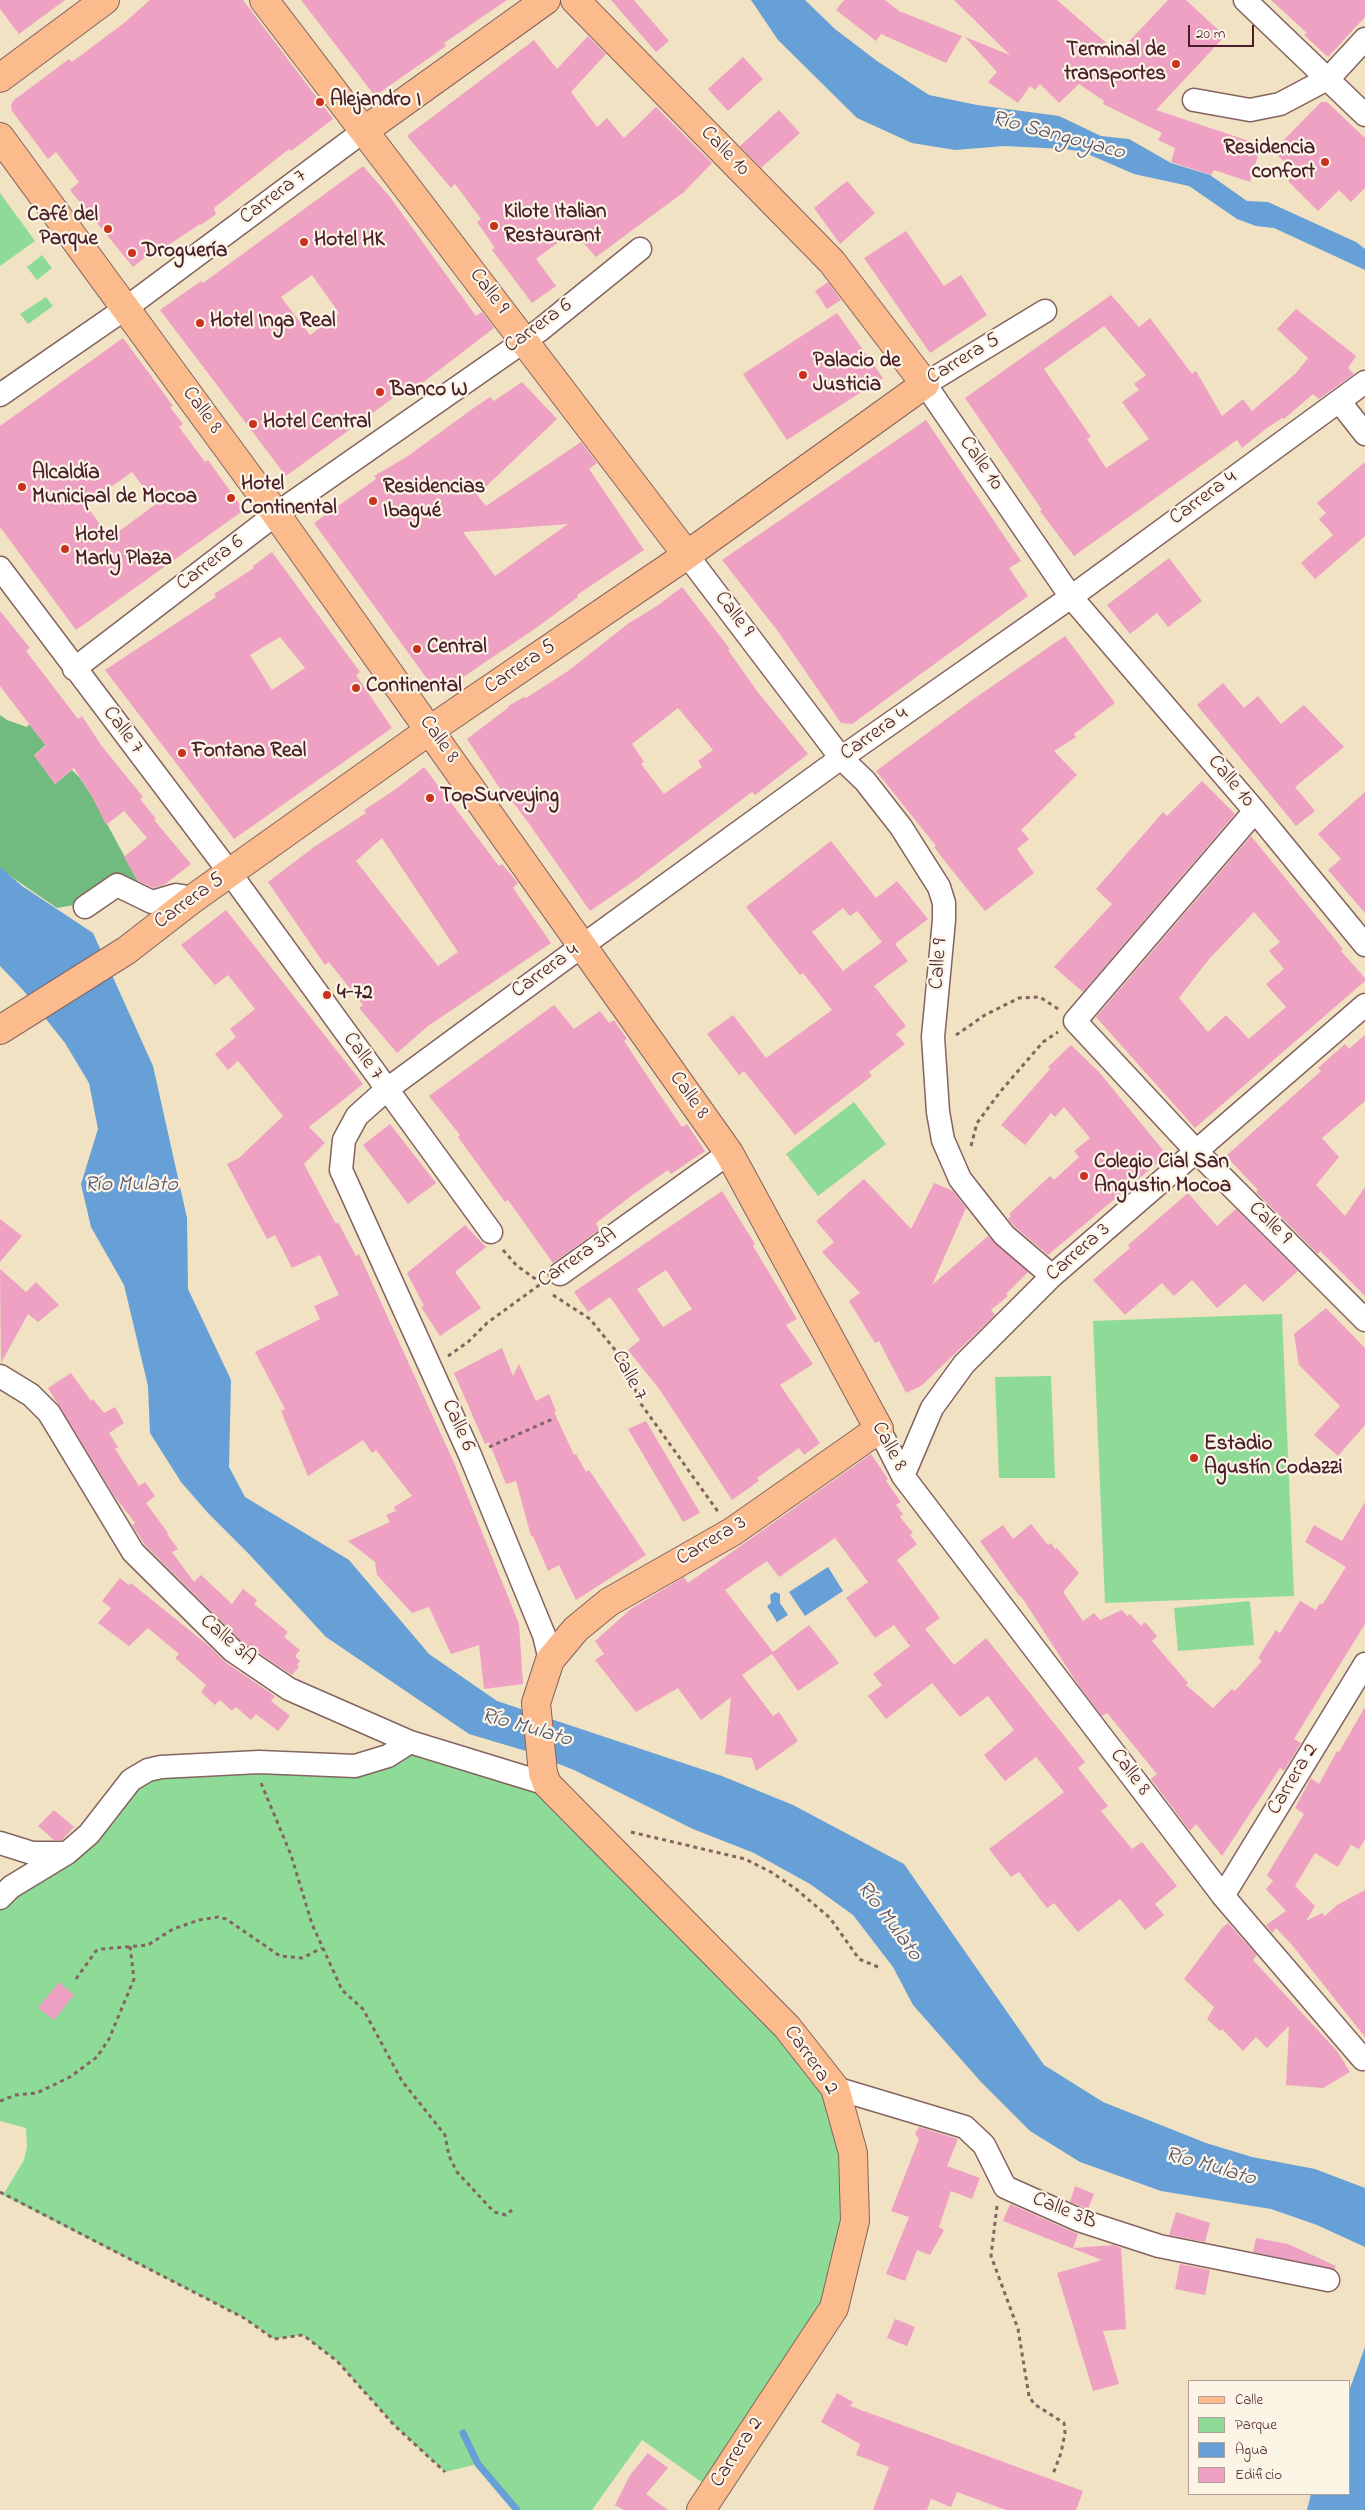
<!DOCTYPE html>
<html>
<head>
<meta charset="utf-8">
<style>
	body { margin:0 }
	#map { position:relative; width:1365px; height:2510px; overflow:hidden; background:#f0e2c2; font-family:"Indie Flower",sans-serif }
	canvas { display:block }
	.legend { position:absolute; left:1188px; top:2380px; width:162px; height:115px; box-sizing:border-box; background:#fcf5e5; border:1px solid #b59f9b; margin:0; padding:6px 9px; list-style:none; font-size:15px; color:#4a1f2b }
	.legend li { display:flex; align-items:center; gap:10px; height:25px }
	.legend b { width:25px; border:1px solid #b59f9b }
	.scale { position:absolute; left:1188px; top:25px; width:66px; height:22px; box-sizing:border-box; border:2px solid #4a1f2b; border-top:0; padding-left:6px; font-size:15px; line-height:18px; white-space:nowrap; color:#4a1f2b; -webkit-text-stroke:4px #fcf5e5; paint-order:stroke }
</style>
</head>
<body>
<div id="map">
<canvas width="1365" height="2510"></canvas>
<ul class="legend">
<li><b style="height:6px;background:#fbbb8d"></b>Calle</li>
<li><b style="height:14px;background:#8edb98"></b>Parque</li>
<li><b style="height:14px;background:#66a0d6"></b>Agua</li>
<li><b style="height:14px;background:#efa1c3"></b>Edificio</li>
</ul>
<div class="scale">20 m</div>
</div>
<script>
const ctx = document.querySelector('canvas').getContext('2d');
ctx.lineJoin = 'round';
function fill(path, color) {
  ctx.fillStyle = color;
  ctx.fill(path, 'evenodd');
}
function shape(rows) {
  const path = new Path2D();
  for (const r of rows) {
    path.moveTo(r[0], r[1]);
    for (let i = 2; i < r.length; i += 2) path.lineTo(r[i], r[i + 1]);
  }
  return path;
}
function strokePath(path, color, width, dash) {
  ctx.strokeStyle = color;
  ctx.lineWidth = width;
  ctx.lineCap = dash ? 'butt' : 'round';
  ctx.setLineDash(dash || []);
  ctx.stroke(path);
}
function write(font, color, halo, rows, align = 'center') {
  ctx.font = font + ' "Indie Flower",sans-serif';
  ctx.lineWidth = 4.5;
  ctx.setLineDash([]);
  ctx.textBaseline = 'middle';
  ctx.strokeStyle = halo;
  ctx.fillStyle = color;
  for (const [text, x, y, turn = 0] of rows) {
    ctx.save();
    ctx.translate(x, y);
    ctx.rotate((+turn || 0) * Math.PI / 180);
    ctx.textAlign = isNaN(turn) ? turn : align;
    if (halo) ctx.strokeText(text, 0, 0);
    ctx.fillText(text, 0, 0);
    ctx.restore();
  }
}
fill(shape([
	[0,193,35,241,0,266],
	[42,255,52,268,37,280,27,267],
	[46,297,53,306,28,324,20,314],
	[854,1102,886,1144,818,1196,786,1154],
	[1282,1314,1294,1596,1105,1603,1093,1321],
	[1051,1376,1055,1478,999,1478,995,1377],
	[1250,1601,1254,1645,1178,1651,1174,1608],
	[410,1742,547,1784,787,2027,853,2153,834,2308,713,2490,642,2440,592,2510,517,2510,478,2464,445,2472,394,2425,337,2361,303,2335,274,2339,244,2318,3,2195,24,2160,27,2147,26,2128,0,2121,0,1898,67,1853,131,1780,355,1766]
]), '#8edb98');
fill(shape([
	[0,715,7,720,27,727,29,724,46,745,34,755,55,784,72,770,80,778,93,798,147,898,81,897,74,905,57,908,3,871,0,867]
]), '#72bb80');
fill(shape([
	[751,0,805,0,835,29,877,61,929,95,977,105,1059,116,1101,136,1129,139,1171,163,1210,175,1247,201,1268,202,1356,242,1365,249,1365,270,1274,228,1256,226,1237,219,1189,186,1134,174,1083,152,1065,149,1004,146,955,150,912,143,857,118,778,40],
	[0,867,22,886,93,933,153,1066,187,1218,188,1289,231,1380,229,1467,245,1497,349,1560,429,1654,497,1701,722,1776,793,1805,904,1864,1044,2065,1103,2102,1206,2143,1252,2157,1315,2169,1365,2188,1365,2247,1317,2225,1271,2209,1161,2191,1080,2162,1030,2131,981,2082,913,2005,893,1967,853,1915,810,1884,754,1853,693,1829,574,1770,526,1751,469,1734,326,1637,248,1553,208,1513,181,1482,150,1433,148,1386,124,1285,91,1227,81,1184,98,1129,89,1083,65,1043,23,990,0,966],
	[828,1567,843,1591,805,1616,789,1592],
	[775,1592,780,1594,780,1603,788,1615,777,1622,767,1606,771,1603,770,1595],
	[1365,2347,1365,2510,1307,2510,1311,2494,1349,2494,1349,2391]
]), '#66a0d6');
strokePath(shape([
	[463,2433,478,2464,517,2510]
]), '#66a0d6', 7);
fill(shape([
	[0,0,65,0,19,34,0,9],
	[150,0,243,0,333,119,291,151,289,149,214,208,216,214,201,225,200,224,158,252,156,249,133,267,70,190,79,182,56,152,48,159,12,111,11,105,14,100,69,59,72,62,124,23],
	[301,0,507,0,444,43,446,46,375,96],
	[611,0,634,0,669,41,656,52],
	[844,0,885,0,899,11,962,36,946,63,881,34,876,41,836,10],
	[954,0,1057,0,1118,53,1168,0,1186,0,1225,36,1156,110,1261,145,1250,182,1214,170,1211,175,1171,162,1175,148,1158,140,1162,133,1103,104,1104,101,1079,84,1059,103,1040,84,1035,90,1030,86,1018,103,988,82,997,72,965,37,1010,55],
	[1271,0,1365,0,1365,17,1328,57,1304,35,1307,33],
	[588,36,606,54,571,92,597,127,607,118,624,138,656,107,712,163,684,192,596,257,573,231,536,259,556,286,532,303,492,250,495,248,477,222,481,219,455,184,451,188,407,136,534,40,557,69],
	[743,57,763,79,728,111,708,89],
	[1321,102,1327,102,1365,138,1365,188,1351,202,1339,190,1318,211,1288,181,1296,173,1273,151],
	[779,110,800,133,761,168,740,146],
	[363,166,390,197,476,316,482,312,494,328,404,397,400,393,286,476,160,310,201,281,203,283],
	[312,275,339,313,310,335,281,297],
	[847,181,875,213,840,244,814,208],
	[906,231,944,286,961,275,987,315,930,353,864,258],
	[828,282,841,300,827,309,815,291],
	[1111,295,1139,327,1150,318,1192,374,1196,371,1222,416,1243,399,1252,411,1296,373,1308,358,1277,329,1296,309,1356,356,1348,368,1354,374,1319,399,1313,394,1284,419,1282,418,1267,428,1242,448,1237,440,1074,556,1040,511,1042,510,965,398],
	[1104,326,1146,375,1134,384,1139,390,1122,402,1149,439,1106,468,1087,439,1091,437,1044,369],
	[837,313,883,378,787,440,743,374],
	[123,338,173,406,170,407,183,424,179,427,205,462,208,460,244,510,76,630,0,527,0,426],
	[132,472,156,504,110,538,86,505],
	[522,382,557,419,477,495,486,506,581,442,597,463,589,469,644,550,577,595,578,597,536,628,438,694,314,523,376,479,374,476,408,456,475,407,490,397,494,401],
	[568,524,495,576,463,532],
	[926,420,1021,561,1009,568,1028,596,852,724,841,723,777,630,722,560],
	[1365,462,1365,536,1315,579,1301,563,1333,535,1319,519,1326,513,1317,503],
	[272,552,360,672,356,675,392,728,234,839,105,670,216,597,214,594,254,568,253,566],
	[280,637,305,668,272,690,250,655],
	[1169,558,1202,601,1168,627,1157,613,1130,634,1107,605],
	[682,587,730,649,728,650,757,691,808,754,755,795,752,792,634,881,590,911,525,818,505,792,503,793,467,739,509,707,508,706,524,697,526,698,568,671,629,623,657,606],
	[678,708,713,750,698,761,702,767,664,794,641,764,644,762,632,744],
	[0,611,30,648,26,651,78,719,82,716,101,745,143,797,140,799,156,819,154,820,191,864,164,885,153,888,137,880,124,857,147,838,124,811,106,825,93,798,74,768,55,784,34,755,46,746,0,686],
	[1065,636,1115,703,1074,734,1076,737,1054,751,1077,775,1021,830,1029,839,1017,849,1034,873,985,911,947,864,934,847,936,846,876,771,975,698],
	[1223,683,1244,708,1258,696,1281,724,1304,705,1344,747,1295,787,1315,811,1296,826,1197,705],
	[424,767,499,866,502,864,518,883,513,888,551,943,428,1026,397,1053,359,1008,363,1005,329,962,325,965,268,882,314,847,366,813,364,810,396,789],
	[382,838,458,952,438,966,356,861],
	[1202,781,1235,814,1083,992,1054,967,1112,904,1096,889,1163,812,1167,816],
	[1365,792,1365,913,1328,870,1341,859,1318,834],
	[1251,836,1343,949,1341,951,1365,978,1365,981,1195,1128,1096,1017],
	[1254,912,1280,942,1269,951,1284,969,1266,984,1286,1007,1249,1039,1226,1015,1208,1032,1179,998,1209,959],
	[831,841,876,898,897,881,928,919,895,944,908,961,874,986,906,1026,896,1034,905,1044,869,1072,872,1076,795,1135,744,1071,739,1075,707,1034,733,1015,766,1058,832,1010,803,973,800,975,746,907],
	[843,908,850,916,857,911,882,942,843,971,812,932],
	[226,910,363,1084,309,1127,325,1143,304,1164,336,1224,338,1222,356,1256,359,1254,455,1465,519,1624,523,1684,484,1689,479,1645,451,1654,429,1607,412,1613,377,1575,375,1562,348,1541,390,1522,386,1515,396,1511,394,1507,412,1496,376,1450,372,1453,363,1440,308,1476,281,1411,285,1409,255,1352,320,1319,314,1306,339,1295,320,1255,292,1268,275,1235,267,1239,227,1164,239,1158,283,1116,238,1061,228,1070,215,1054,236,1037,230,1029,255,1009,228,975,215,985,181,945],
	[554,1005,574,1029,600,1011,609,1023,614,1020,627,1039,624,1041,658,1092,682,1127,687,1124,705,1151,671,1174,668,1170,635,1193,596,1223,599,1230,553,1263,508,1200,505,1202,458,1137,460,1135,429,1096],
	[1365,1035,1365,1101,1322,1138,1339,1157,1316,1185,1345,1216,1365,1187,1365,1296,1320,1251,1318,1254,1256,1192,1258,1190,1226,1156,1321,1071,1318,1068,1345,1044,1349,1049],
	[1071,1045,1099,1072,1167,1155,1048,1255,1014,1226,1008,1219,1011,1216,1009,1214,1050,1176,1054,1180,1079,1157,1074,1151,1090,1138,1064,1107,1055,1117,1051,1113,1025,1145,1001,1125,1050,1069,1048,1067],
	[390,1124,436,1183,408,1204,363,1145],
	[864,1179,911,1229,934,1183,953,1191,966,1208,932,1285,988,1236,1028,1272,1006,1294,1008,1296,991,1310,995,1315,966,1343,921,1386,906,1393,879,1341,875,1343,849,1301,860,1293,822,1252,834,1242,816,1221],
	[722,1191,755,1244,753,1246,797,1319,786,1325,813,1364,780,1385,820,1443,804,1455,799,1448,757,1478,759,1481,732,1500,660,1390,628,1350,640,1340,610,1297,588,1312,574,1292],
	[666,1270,692,1309,663,1327,637,1289],
	[1188,1193,1217,1226,1236,1209,1298,1271,1263,1302,1245,1284,1217,1308,1192,1280,1174,1296,1162,1283,1125,1315,1093,1280,1130,1248,1128,1245],
	[0,1219,22,1236,0,1262],
	[465,1225,486,1247,455,1272,481,1308,440,1336,421,1307,424,1306,407,1273],
	[0,1269,26,1292,36,1282,59,1305,38,1322,28,1314,1,1363],
	[1326,1308,1365,1348,1365,1425,1338,1456,1314,1435,1340,1406,1299,1365,1294,1334],
	[502,1348,513,1376,519,1364,536,1401,549,1394,556,1411,554,1412,574,1455,576,1454,586,1472,589,1470,646,1555,576,1600,559,1565,548,1571,533,1536,531,1536,516,1481,506,1484,489,1442,485,1444,454,1373],
	[71,1373,91,1401,93,1399,104,1413,115,1407,124,1423,109,1433,118,1447,115,1449,139,1486,145,1482,155,1496,146,1503,168,1533,167,1534,178,1549,172,1552,194,1582,201,1575,232,1604,243,1589,257,1600,254,1604,288,1632,284,1637,300,1650,295,1656,300,1661,297,1665,299,1667,292,1675,241,1641,145,1545,132,1525,135,1523,113,1494,48,1388],
	[646,1421,700,1513,683,1522,628,1429],
	[871,1454,888,1479,886,1481,901,1502,896,1505,903,1514,900,1517,913,1533,910,1535,917,1544,897,1560,940,1618,925,1629,954,1665,986,1638,1085,1762,1078,1768,1108,1806,1101,1811,1132,1849,1142,1842,1177,1886,1155,1904,1164,1915,1145,1930,1120,1899,1078,1932,1054,1903,1047,1908,1019,1872,1011,1877,989,1849,1064,1792,1036,1757,1005,1781,984,1755,1014,1730,988,1696,960,1717,932,1683,886,1719,868,1696,882,1685,873,1674,910,1646,894,1625,875,1638,846,1598,868,1582,835,1538,779,1577,767,1561,725,1590,773,1652,809,1625,839,1663,798,1691,772,1654,742,1675,773,1716,779,1712,798,1741,756,1771,752,1758,725,1754,731,1697,701,1720,678,1688,636,1712,595,1660,604,1654,595,1641,631,1609,684,1577,688,1583],
	[1365,1502,1365,1624,1294,1739,1301,1743,1284,1771,1280,1768,1222,1856,1196,1824,1190,1831,1151,1779,1157,1774,1107,1713,1102,1716,1079,1686,1021,1596,1020,1597,980,1541,1003,1525,1013,1539,1031,1524,1048,1545,1051,1543,1055,1549,1057,1548,1079,1573,1063,1592,1083,1621,1094,1613,1100,1620,1122,1610,1127,1616,1130,1614,1141,1626,1145,1622,1157,1636,1152,1641,1188,1683,1186,1685,1213,1708,1232,1689,1235,1691,1262,1661,1258,1658,1276,1630,1280,1633,1300,1601,1316,1610,1320,1603,1322,1605,1346,1567,1305,1542,1314,1525,1342,1541],
	[120,1578,129,1585,131,1583,209,1646,225,1662,275,1696,271,1701,290,1716,278,1731,256,1714,251,1720,236,1707,232,1711,220,1700,215,1705,201,1692,206,1685,175,1658,179,1654,148,1628,129,1646,98,1623,111,1608,102,1601],
	[1365,1707,1365,1839,1359,1849,1351,1845,1338,1867,1315,1853,1295,1886,1315,1906,1306,1921,1322,1913,1325,1916,1337,1905,1365,1890,1365,2037,1292,1945,1276,1928,1272,1933,1266,1925,1286,1911,1266,1889,1273,1881,1267,1875,1304,1814,1295,1808,1311,1778,1319,1784,1337,1751,1339,1752],
	[54,1810,74,1827,62,1840,54,1840,38,1826],
	[1228,1923,1257,1955,1253,1960,1337,2051,1350,2072,1323,2088,1286,2085,1289,2026,1267,2048,1256,2037,1243,2051,1222,2029,1220,2031,1207,2019,1214,2007,1184,1979,1222,1928],
	[59,1982,74,1995,54,2020,38,2008],
	[919,2127,958,2139,947,2166,980,2178,972,2199,951,2191,939,2227,944,2230,930,2255,917,2250,905,2281,886,2274,909,2217,891,2211,919,2139,915,2134],
	[1075,2186,1094,2194,1088,2209,1070,2202],
	[1010,2204,1078,2234,1073,2248,1114,2245,1121,2248,1126,2329,1103,2331,1119,2384,1093,2391,1057,2273,1102,2260,1003,2221],
	[1176,2212,1210,2223,1205,2242,1169,2235],
	[1256,2238,1288,2244,1336,2266,1334,2269,1253,2252],
	[1180,2264,1210,2270,1205,2295,1175,2289],
	[895,2319,915,2327,907,2346,887,2338],
	[837,2393,853,2402,850,2406,1083,2491,1076,2510,1006,2510,957,2492,951,2507,931,2499,927,2510,873,2510,889,2467,856,2455,860,2444,821,2422],
	[648,2453,668,2468,646,2494,668,2510,624,2510,615,2505,630,2475]
]), '#efa1c3');
const minor = shape([
	[1245,0,1365,115],
	[1194,100,1250,110,1280,104,1329,78,1365,39],
	[1045,311,925,384,1071,597,1255,811,1365,945],
	[0,395,126,308,365,130],
	[1339,401,1365,434],
	[687,555,841,758,865,781,901,827,939,887,944,903,944,920,933,1037,938,1112,943,1140,960,1179,1004,1235,1052,1276],
	[0,568,230,873,491,1232],
	[74,669,276,514,540,330,640,249],
	[1255,811,1075,1021,1197,1152,1365,1320],
	[85,907,117,885,152,902,176,895,194,898],
	[560,1274,729,1153],
	[0,1376,31,1395,49,1413,133,1552,233,1651,289,1689,410,1742,547,1784],
	[879,1429,903,1476,1223,1896,1363,2059],
	[903,1476,932,1408,964,1364,1052,1276,1365,1005],
	[550,1660,544,1635,470,1455,341,1170,344,1140,357,1116,386,1090,582,946,841,758,1071,597,1365,382],
	[0,1843,32,1853,67,1853],
	[1223,1896,1365,1664],
	[0,1898,11,1887,67,1853,89,1834,131,1780,148,1770,161,1767,259,1762,355,1766,388,1756,410,1742],
	[835,2088,965,2127,984,2145,1005,2187,1079,2220,1159,2246,1328,2280]
]);
const major = shape([
	[264,0,687,555],
	[0,78,105,0],
	[365,130,546,0],
	[0,137,276,514,729,1153,879,1429,732,1532,609,1602,576,1629,550,1660,536,1703,543,1773,547,1784,787,2027,835,2088,853,2153,855,2221,834,2308,701,2510],
	[0,1030,127,950,194,898,430,730,687,555,925,384,832,262,575,0]
]);
strokePath(minor, '#846360', 25);
strokePath(major, '#846360', 30);
strokePath(shape([
	[956,1035,985,1015,1019,998,1040,997,1058,1009],
	[971,1146,977,1123,1000,1092,1043,1042,1058,1032],
	[503,1250,517,1266,540,1282],
	[553,1295,590,1319,624,1361,641,1404,719,1513],
	[448,1356,468,1342,487,1323,542,1283],
	[489,1447,555,1418],
	[261,1783,291,1855,312,1924,342,1990,363,2009,402,2081,445,2135,449,2156,457,2172,494,2212,506,2215,512,2210],
	[631,1832,745,1859,771,1872,796,1889,830,1918,859,1959,878,1967],
	[76,1979,96,1951,102,1949,148,1945,173,1929,199,1920,218,1917,226,1919,280,1956,302,1958,322,1948],
	[0,2101,16,2095,37,2093,70,2077,97,2057,109,2039,134,1979,130,1946],
	[0,2192,244,2318,274,2339,303,2335,337,2361,394,2425,445,2472],
	[997,2206,991,2256,1018,2329,1029,2396,1034,2404,1064,2423,1065,2433,1061,2453,1053,2474]
]), '#846360', 3, [4, 4]);
strokePath(minor, '#fff', 22);
strokePath(major, '#fbbb8d', 28);
for (const [x, y, r, color] of [
	[1176,64,5,"#c8321e"],
	[320,102,5,"#c8321e"],
	[1325,162,5,"#c8321e"],
	[494,226,5,"#c8321e"],
	[108,229,5,"#c8321e"],
	[304,242,5,"#c8321e"],
	[132,253,5,"#c8321e"],
	[200,323,5,"#c8321e"],
	[803,375,5,"#c8321e"],
	[380,392,5,"#c8321e"],
	[253,424,5,"#c8321e"],
	[22,487,5,"#c8321e"],
	[231,498,5,"#c8321e"],
	[373,501,5,"#c8321e"],
	[65,549,5,"#c8321e"],
	[417,649,5,"#c8321e"],
	[356,688,5,"#c8321e"],
	[182,753,5,"#c8321e"],
	[430,798,5,"#c8321e"],
	[327,995,5,"#c8321e"],
	[1084,1176,5,"#c8321e"],
	[1194,1458,5,"#c8321e"]
]) {
  const dot = new Path2D();
  dot.arc(x, y, r, 0, 2 * Math.PI);
  ctx.fillStyle = color;
  ctx.fill(dot);
  strokePath(dot, '#fcf5e5', 2);
}
write('bold 21px', '#4a1f2b', '#fcf5e5', [
	["Terminal de",1166,52,"right"],
	["transportes",1166,76,"right"],
	["Alejandro I",330,102],
	["Residencia",1315,150,"right"],
	["confort",1315,174,"right"],
	["Kilote Italian",504,214],
	["Restaurant",504,238],
	["Café del",98,217,"right"],
	["Parque",98,241,"right"],
	["Hotel HK",314,242],
	["Droguería",142,253],
	["Hotel Inga Real",210,323],
	["Palacio de",813,363],
	["Justicia",813,387],
	["Banco W",390,392],
	["Hotel Central",263,424],
	["Alcaldía",32,475],
	["Municipal de Mocoa",32,499],
	["Hotel",241,486],
	["Continental",241,510],
	["Residencias",383,489],
	["Ibagué",383,513],
	["Hotel",75,537],
	["Marly Plaza",75,561],
	["Central",427,649],
	["Continental",366,688],
	["Fontana Real",192,753],
	["TopSurveying",440,798],
	["4-72",337,995],
	["Colegio Cial San",1094,1164],
	["Angustin Mocoa",1094,1188],
	["Estadio",1204,1446],
	["Agustín Codazzi",1204,1470]
], 'left');
write('21px', '#4a1f2b', '#fcf5e5', [
	["Calle 10",724,152,46],
	["Carrera 7",274,198,-37],
	["Calle 9",488,292,53],
	["Carrera 6",539,327,-36],
	["Carrera 5",964,360,-31],
	["Calle 8",201,411,54],
	["Calle 10",980,464,55],
	["Carrera 4",1204,499,-36],
	["Carrera 6",211,564,-37],
	["Calle 9",733,615,53],
	["Carrera 5",521,668,-34],
	["Calle 7",122,731,53],
	["Carrera 4",875,735,-35],
	["Calle 8",438,740,55],
	["Calle 10",1230,782,50],
	["Carrera 5",190,902,-36],
	["Calle 9",940,964,-85],
	["Carrera 4",546,972,-36],
	["Calle 7",362,1057,54],
	["Calle 8",688,1096,55],
	["Calle 9",1269,1224,45],
	["Carrera 3",1079,1253,-41],
	["Carrera 3A",578,1259,-34],
	["Calle 7",628,1376,62],
	["Calle 6",457,1426,66],
	["Calle 8",888,1447,62],
	["Carrera 3",712,1542,-31],
	["Calle 3A",227,1641,41],
	["Calle 8",1129,1773,53],
	["Carrera 2",1294,1780,-59],
	["Carrera 2",810,2061,55],
	["Calle 3B",1064,2212,22],
	["Carrera 2",738,2453,-57]
]);
write('italic 22px', '#55536f', '#fcf5e5', [
	["Río Sangoyaco",1058,137,15],
	["Río Mulato",131,1186],
	["Río Mulato",526,1729,16],
	["Río Mulato",888,1922,53],
	["Río Mulato",1210,2168,16]
]);
</script>
</body>
</html>
